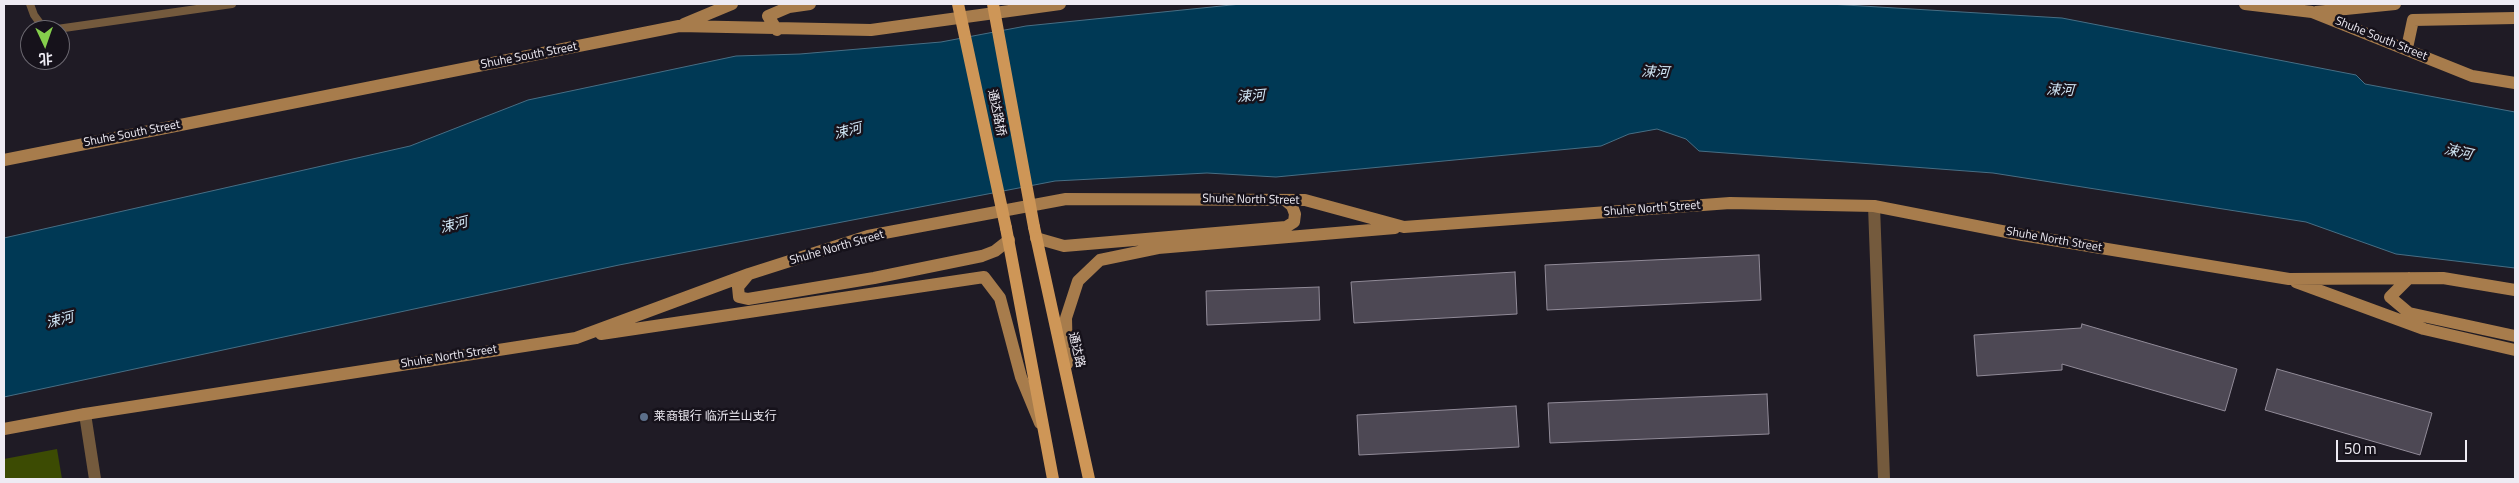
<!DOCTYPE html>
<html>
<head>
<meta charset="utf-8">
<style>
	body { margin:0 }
	#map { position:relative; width:2519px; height:483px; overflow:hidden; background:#1f1b25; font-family:"Titillium Web","Noto Sans SC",sans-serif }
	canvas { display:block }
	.frame { position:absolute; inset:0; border:5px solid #eeebf3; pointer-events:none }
	.north { position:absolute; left:20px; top:20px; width:50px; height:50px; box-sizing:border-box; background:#16121b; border:1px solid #6c6971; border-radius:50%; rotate:177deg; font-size:14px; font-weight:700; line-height:20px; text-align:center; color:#eeebf3 }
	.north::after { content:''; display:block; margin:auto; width:18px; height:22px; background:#85cf4c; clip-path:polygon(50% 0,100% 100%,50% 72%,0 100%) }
	.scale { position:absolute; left:2336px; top:440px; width:131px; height:22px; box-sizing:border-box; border:2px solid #eeebf3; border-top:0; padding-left:6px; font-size:15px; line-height:18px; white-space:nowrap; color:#eeebf3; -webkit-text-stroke:4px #16121b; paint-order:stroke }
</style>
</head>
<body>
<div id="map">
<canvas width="2519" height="483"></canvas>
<div class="frame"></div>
<div class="north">北</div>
<div class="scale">50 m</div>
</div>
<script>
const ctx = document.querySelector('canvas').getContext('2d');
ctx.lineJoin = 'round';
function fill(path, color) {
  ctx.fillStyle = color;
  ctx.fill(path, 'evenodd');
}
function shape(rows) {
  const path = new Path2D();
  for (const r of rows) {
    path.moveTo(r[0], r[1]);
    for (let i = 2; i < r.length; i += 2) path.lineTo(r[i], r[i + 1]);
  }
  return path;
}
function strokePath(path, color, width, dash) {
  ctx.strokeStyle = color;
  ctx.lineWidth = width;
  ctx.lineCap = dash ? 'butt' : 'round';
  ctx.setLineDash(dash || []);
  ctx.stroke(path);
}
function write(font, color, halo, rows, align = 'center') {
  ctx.font = font + ' "Titillium Web","Noto Sans SC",sans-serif';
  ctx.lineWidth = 5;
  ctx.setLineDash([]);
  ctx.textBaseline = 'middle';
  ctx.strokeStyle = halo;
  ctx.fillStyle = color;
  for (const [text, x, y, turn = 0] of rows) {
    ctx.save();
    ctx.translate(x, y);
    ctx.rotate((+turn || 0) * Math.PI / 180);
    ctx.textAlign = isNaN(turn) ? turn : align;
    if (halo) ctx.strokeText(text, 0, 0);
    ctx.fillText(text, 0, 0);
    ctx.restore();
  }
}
fill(shape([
	[57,449,62,479,4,479,4,459]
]), '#3c4b03');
const water = shape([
	[1241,4,1829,4,2062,18,2356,75,2365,84,2515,112,2515,268,2396,254,2306,222,1993,173,1699,151,1686,139,1657,129,1629,134,1601,146,1276,177,1207,173,1055,181,619,265,4,397,4,238,410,146,528,100,736,56,800,54,941,42,1026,26,1241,4]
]);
fill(water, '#003955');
strokePath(water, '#476e84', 1);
const building = shape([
	[1759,255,1761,300,1547,310,1545,265,1759,255],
	[1515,272,1517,314,1354,323,1351,282,1515,272],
	[1319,287,1320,320,1207,325,1206,291,1319,287],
	[2082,324,2237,369,2225,411,2062,364,2062,370,1977,376,1974,335,2081,328,2082,324],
	[2277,369,2432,413,2420,455,2265,410,2277,369],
	[1767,394,1769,434,1550,443,1548,403,1767,394],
	[1516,406,1519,447,1359,455,1357,415,1516,406]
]);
fill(building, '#4d4854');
strokePath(building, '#918b98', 1);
strokePath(shape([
	[30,4,34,15,45,30],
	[50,30,232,4]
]), '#745a3d', 8);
strokePath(shape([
	[1874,206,1884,479],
	[85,414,95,479]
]), '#745a3d', 12);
strokePath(shape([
	[2245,4,2312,12,2472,76,2515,83],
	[2316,12,2395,4],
	[684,24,732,4],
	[777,30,768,16,789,7,810,4],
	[2407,48,2413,20,2515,18],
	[4,160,679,26,871,30,1060,4],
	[1036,238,1064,246,1286,227,1294,222,1295,214,1292,206,1285,200],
	[748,275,738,287,739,297,748,299,874,278,982,256,995,251,1009,240],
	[2409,278,2390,297,2409,313,2515,336],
	[2296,282,2424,329,2515,350],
	[601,334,984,277,1000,298,1021,377,1040,423],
	[1067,364,1066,318,1078,281,1100,260,1158,248,1395,228],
	[4,429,85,414,576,338,749,274,868,236,1066,199,1305,200,1404,227,1730,203,1874,206,2022,235,2289,279,2443,278,2515,290]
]), '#a77c4c', 12);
strokePath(shape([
	[1034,227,1089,479],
	[1006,228,1053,479]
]), '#ce9657', 12);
strokePath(shape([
	[958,4,1006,228],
	[993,4,1034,227]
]), '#ce9657', 12);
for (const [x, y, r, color] of [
	[644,417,5,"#5c6f8a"]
]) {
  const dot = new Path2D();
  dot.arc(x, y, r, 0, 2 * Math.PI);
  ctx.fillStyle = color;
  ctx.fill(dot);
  strokePath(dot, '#16121b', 2);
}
write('12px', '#eeebf3', '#16121b', [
	["Shuhe South Street",2381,39,22],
	["Shuhe South Street",529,56,-11],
	["通达路桥",996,113,78],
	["Shuhe South Street",132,134,-11],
	["Shuhe North Street",1251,200,1],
	["Shuhe North Street",1652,209,-4],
	["Shuhe North Street",2054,240,10],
	["Shuhe North Street",837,248,-16],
	["通达路",1076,350,77],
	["Shuhe North Street",449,357,-9]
]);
write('12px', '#eeebf3', '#16121b', [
	["莱商银行 临沂兰山支行",654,417]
], 'left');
write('italic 14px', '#d0e5f4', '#16121b', [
	["涑河",1655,73,2],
	["涑河",2060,91,2],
	["涑河",1251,97,-4],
	["涑河",848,132,-14],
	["涑河",2458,153,13],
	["涑河",454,226,-14],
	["涑河",60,321,-14]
]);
</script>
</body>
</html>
